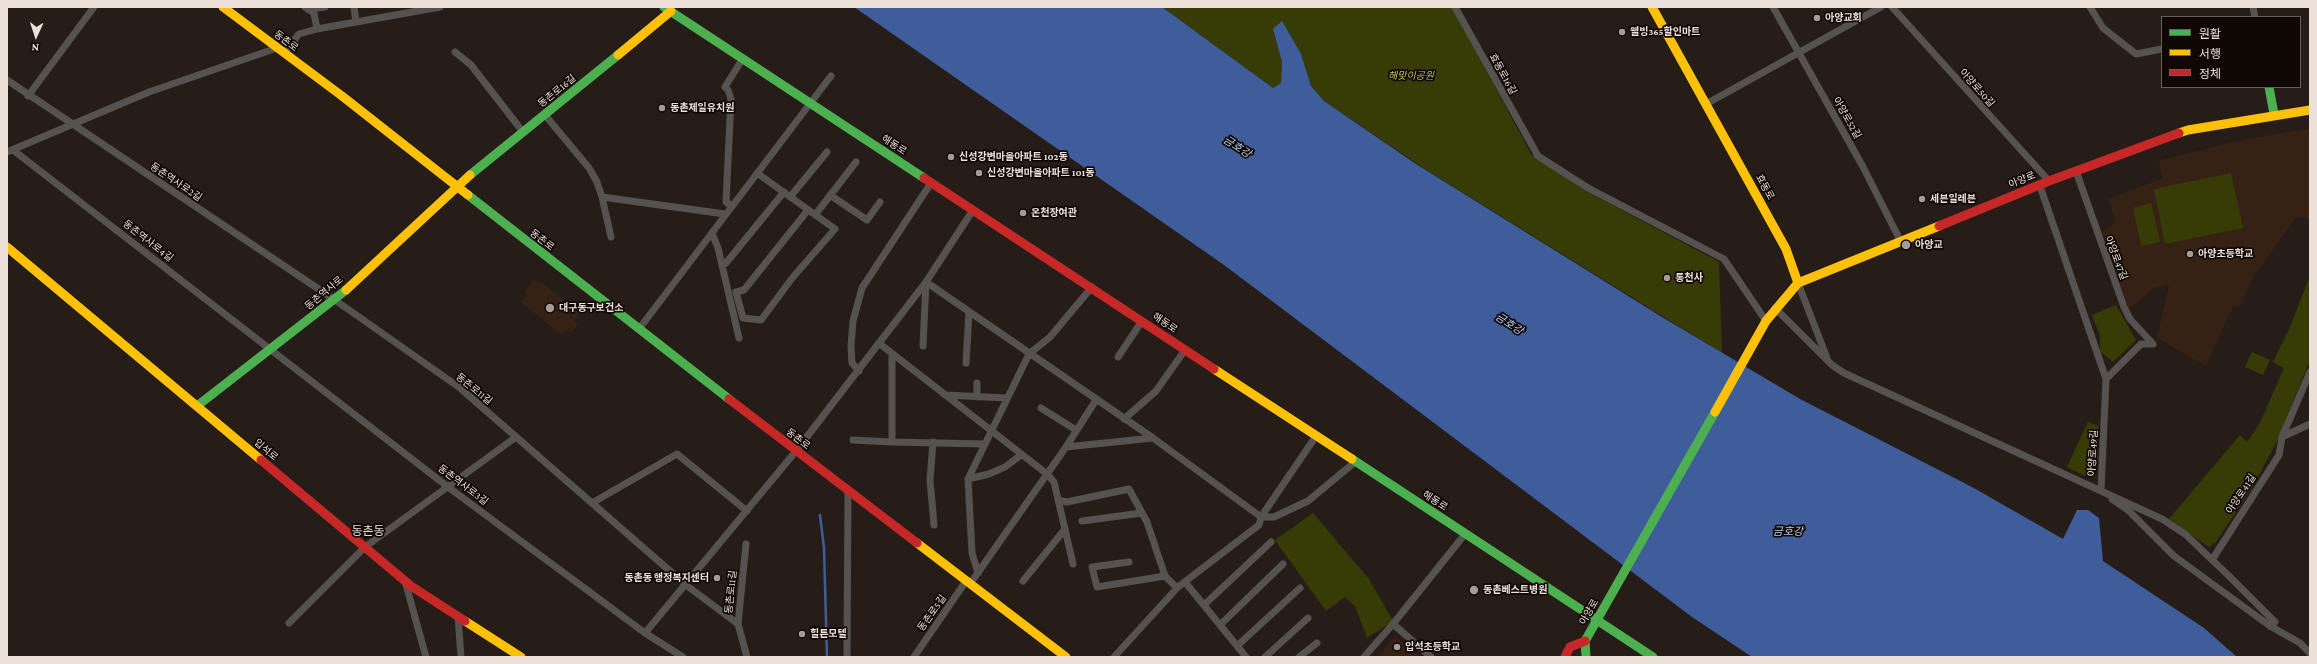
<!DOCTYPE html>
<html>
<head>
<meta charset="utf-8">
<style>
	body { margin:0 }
	#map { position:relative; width:2317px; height:664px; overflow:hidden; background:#271d18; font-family:"Crimson Pro","Noto Sans KR",serif }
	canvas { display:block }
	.frame { position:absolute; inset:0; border:8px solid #ece0d9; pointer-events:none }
	.legend { position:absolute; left:2161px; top:16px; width:140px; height:72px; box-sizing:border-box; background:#100805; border:1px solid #685e5a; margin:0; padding:5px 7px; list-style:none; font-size:12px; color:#ece0d9 }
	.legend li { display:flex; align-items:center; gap:8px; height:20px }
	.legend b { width:20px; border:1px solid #685e5a }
	.north { position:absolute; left:16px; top:16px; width:40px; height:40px; -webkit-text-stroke:3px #100805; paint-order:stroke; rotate:183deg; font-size:11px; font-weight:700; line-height:16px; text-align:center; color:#ece0d9 }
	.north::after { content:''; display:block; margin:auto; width:14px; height:18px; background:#ece0d9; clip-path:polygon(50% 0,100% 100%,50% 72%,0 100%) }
</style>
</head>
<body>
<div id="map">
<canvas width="2317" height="664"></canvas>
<div class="frame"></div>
<ul class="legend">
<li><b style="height:5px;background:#4caf50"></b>원활</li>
<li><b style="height:5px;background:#ffc107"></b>서행</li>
<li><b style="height:5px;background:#c62828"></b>정체</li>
</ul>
<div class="north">N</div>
</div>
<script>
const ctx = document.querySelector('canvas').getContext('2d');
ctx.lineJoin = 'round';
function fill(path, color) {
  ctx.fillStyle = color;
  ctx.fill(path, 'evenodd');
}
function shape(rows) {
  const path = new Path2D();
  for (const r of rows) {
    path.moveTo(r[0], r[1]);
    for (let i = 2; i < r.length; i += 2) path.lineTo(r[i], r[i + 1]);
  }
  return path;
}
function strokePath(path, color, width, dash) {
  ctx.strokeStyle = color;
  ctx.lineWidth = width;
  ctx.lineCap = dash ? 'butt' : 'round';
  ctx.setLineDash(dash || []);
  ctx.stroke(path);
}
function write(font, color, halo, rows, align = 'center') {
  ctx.font = font + ' "Crimson Pro","Noto Sans KR",serif';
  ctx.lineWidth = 3.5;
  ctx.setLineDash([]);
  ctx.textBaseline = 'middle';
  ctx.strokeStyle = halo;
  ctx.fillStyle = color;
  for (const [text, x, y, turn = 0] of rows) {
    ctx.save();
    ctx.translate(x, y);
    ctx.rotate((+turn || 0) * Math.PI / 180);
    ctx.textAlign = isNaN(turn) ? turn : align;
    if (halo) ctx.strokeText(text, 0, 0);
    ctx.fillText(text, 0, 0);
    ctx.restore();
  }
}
fill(shape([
	[2310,128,2310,219,2297,216,2254,276,2240,306,2233,307,2206,366,2157,338,2169,285,2154,288,2129,309,2102,232,2115,223,2109,199,2163,178,2158,161,2233,142],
	[534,280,537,282,539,280,580,313,574,321,578,325,571,333,566,330,562,335,520,302,527,295,524,292],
	[1395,637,1420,657,1378,657]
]), '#362115');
fill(shape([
	[1162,7,1452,7,1531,154,1584,190,1719,262,1722,353,1428,171,1324,101,1311,86,1301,54,1273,29,1282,62,1281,83,1273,88],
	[2231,173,2243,228,2165,244,2154,189],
	[2151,203,2160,242,2141,246,2133,208],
	[2310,276,2310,360,2276,443,2253,486,2216,542,2209,547,2169,519,2240,435,2247,442,2260,423,2284,368,2273,362,2290,327],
	[2116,305,2136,340,2113,362,2100,351,2100,336,2092,315],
	[2252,352,2270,360,2263,375,2245,367],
	[2088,422,2098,426,2098,463,2085,476,2067,467],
	[1313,513,1369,579,1393,621,1367,638,1355,606,1345,597,1326,611,1275,540]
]), '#373c07');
fill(shape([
	[854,7,1162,7,1273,88,1281,83,1282,62,1273,29,1282,21,1301,54,1311,86,1324,101,1416,164,1662,317,1800,399,1972,487,2063,539,2077,510,2088,510,2099,518,2103,561,2204,628,2237,657,1752,657,1692,617,1224,265]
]), '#3f5d9a');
strokePath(shape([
	[820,515,824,548,827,657]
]), '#3f5d9a', 2.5);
strokePath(shape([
	[305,7,314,13,317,29,440,7],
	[354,7,356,22],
	[1455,7,1538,156,1588,188,1724,259,1766,321],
	[1773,7,1862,165,1900,240],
	[1892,7,2049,181],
	[2090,7,2103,28,2136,54,2162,49],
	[2253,7,2255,17],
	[308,9,325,7],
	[455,52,471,65,523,132],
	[284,53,299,34,317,29],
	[7,80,335,300,460,388,686,585,738,624],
	[28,96,94,7],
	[1706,104,1881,7],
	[545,115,589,168,597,182,602,197,725,214],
	[13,150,448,487,645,633,683,657],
	[7,152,149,92,277,48],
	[2076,171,2124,307,2130,319,2153,344],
	[757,173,835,229,793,277,761,320,743,318,736,292,744,290,808,210],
	[2040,186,2106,379,2101,490],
	[830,195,867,220,880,202],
	[602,197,611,237],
	[790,197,827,152],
	[732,206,726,202,731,99,728,90,725,87,743,58],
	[973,210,926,282,1153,438,1261,517,1274,517,1308,501,1355,462],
	[815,215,856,162],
	[712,233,718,248,739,338],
	[722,265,726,263,784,192],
	[1798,283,1827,358],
	[1775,308,1832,365,1844,373,2162,519,2185,534,2229,576,2275,622,2270,626],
	[639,329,831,76],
	[880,344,1047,474,1054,482,1073,564],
	[923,346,926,282],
	[892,354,892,442,984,444],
	[1118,357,1142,321],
	[966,363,969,312],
	[859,371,852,363,851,346,853,321,862,288,931,183],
	[2106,379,2141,344,2153,344],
	[945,395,1007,398],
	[977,397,977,383],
	[1041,408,1076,430],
	[1124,419,1156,391,1185,350],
	[2282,437,2310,424],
	[853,440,892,442],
	[933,442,930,480,934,525],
	[1066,447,1153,438],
	[968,479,989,474,1005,467,1021,455],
	[2112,499,2128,510,2174,556,2270,626,2300,643,2310,653],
	[1058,500,1067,502,1129,489,1147,522,1165,576],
	[592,503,677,454,747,511],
	[1082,521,1142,513],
	[746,544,738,624,747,657],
	[2212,560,2279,455,2282,437,2310,372],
	[1129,562,1092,567,1097,587,1165,576,1177,588],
	[978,573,972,553,968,479,1029,354,1050,337,1092,287],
	[405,581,426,657],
	[1023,581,1065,529],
	[1185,582,1246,657],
	[970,584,1066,447,1096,400],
	[1204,605,1271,542],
	[458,616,461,657],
	[289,623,365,547,516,437],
	[1220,625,1283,564],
	[645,633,796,451,926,282],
	[1237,646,1300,588],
	[847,657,848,491],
	[914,657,966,581],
	[1114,657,1178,587,1259,525,1261,517,1316,436],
	[1265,657,1308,618],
	[1299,657,1317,643],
	[1364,657,1393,624],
	[1431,657,1393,624,1465,534]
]), '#56524f', 7);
strokePath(shape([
	[664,7,924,178],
	[2269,87,2274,114],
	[470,175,618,55],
	[468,195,729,399],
	[197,406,346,290],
	[1352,459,1653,657],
	[1586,657,1585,641,1715,412]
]), '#4caf50', 9);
strokePath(shape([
	[223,7,342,96,468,195],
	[1652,7,1786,249,1798,283],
	[618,55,671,11],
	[2179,133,2188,130,2310,110],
	[7,247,261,460],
	[346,290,470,175],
	[1214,369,1352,459],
	[1715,412,1766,321,1798,283,1939,226],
	[917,543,1066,657],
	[465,621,521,657]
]), '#ffc107', 9);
strokePath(shape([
	[924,178,1214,369],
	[1939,226,2049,181,2179,133],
	[729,399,917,543],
	[261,460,411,586,465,621],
	[1565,657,1570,647,1585,641]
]), '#c62828', 9);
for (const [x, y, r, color] of [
	[1817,18,4,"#a79c95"],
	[1622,32,4,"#a79c95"],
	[662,108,4,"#a79c95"],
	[951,157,4,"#a79c95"],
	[979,173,4,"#a79c95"],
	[1922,199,4,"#a79c95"],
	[1023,213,4,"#a79c95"],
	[1906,245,5,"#a79c95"],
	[2190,254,4,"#a79c95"],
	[1667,278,4,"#a79c95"],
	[550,308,5,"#a79c95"],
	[717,578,4,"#a79c95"],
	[1474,590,5,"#a79c95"],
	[802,634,4,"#a79c95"],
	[1397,647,4,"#a79c95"]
]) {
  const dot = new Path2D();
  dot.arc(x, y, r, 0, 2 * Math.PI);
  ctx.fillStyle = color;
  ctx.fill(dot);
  strokePath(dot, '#100805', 1.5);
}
write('bold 10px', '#ece0d9', '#100805', [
	["아양교회",1825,18],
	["웰빙365할인마트",1630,32],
	["동촌제일유치원",670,108],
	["신성강변마을아파트 102동",959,157],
	["신성강변마을아파트 101동",987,173],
	["세븐일레븐",1930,199],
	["온천장여관",1031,213],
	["아양교",1915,245],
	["아양초등학교",2198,254],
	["통천사",1675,278],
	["대구동구보건소",559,308],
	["동촌동 행정복지센터",709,578,"right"],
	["동촌베스트병원",1483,590],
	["힐튼모텔",810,634],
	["입석초등학교",1405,647]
], 'left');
write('10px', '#ece0d9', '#100805', [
	["동촌로",286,41,37],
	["효동로16길",1503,74,61],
	["아양로50길",1977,88,48],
	["동촌로16길",557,91,-39],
	["아양로52길",1847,118,60],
	["해동로",894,145,33],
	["아양로",2022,180,-22],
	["동촌역사로2길",176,182,34],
	["효동로",1765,187,61],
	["동촌로",542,240,38],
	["동촌역사로4길",148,241,38],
	["아양로47길",2116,258,69],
	["동촌역사로",324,293,-40],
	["해동로",1165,323,34],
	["동촌로11길",474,389,39],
	["동촌로",798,439,37],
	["입석로",266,450,40],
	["아양로49길",2093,453,-87],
	["동촌역사로3길",463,485,37],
	["아양로41길",2241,494,-56],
	["해동로",1435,501,33],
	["동촌로11길",731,592,-84],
	["아양로",1589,612,-60],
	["동촌로5길",932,613,-55]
]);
write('italic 10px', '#b9ca53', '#100805', [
	["해맞이공원",1411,76]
]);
write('italic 11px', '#b7ccf2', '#100805', [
	["금호강",1237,147,33],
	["금호강",1509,324,33],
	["금호강",1788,532]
]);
write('12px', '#ece0d9', '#100805', [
	["동촌동",368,531]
]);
</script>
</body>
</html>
